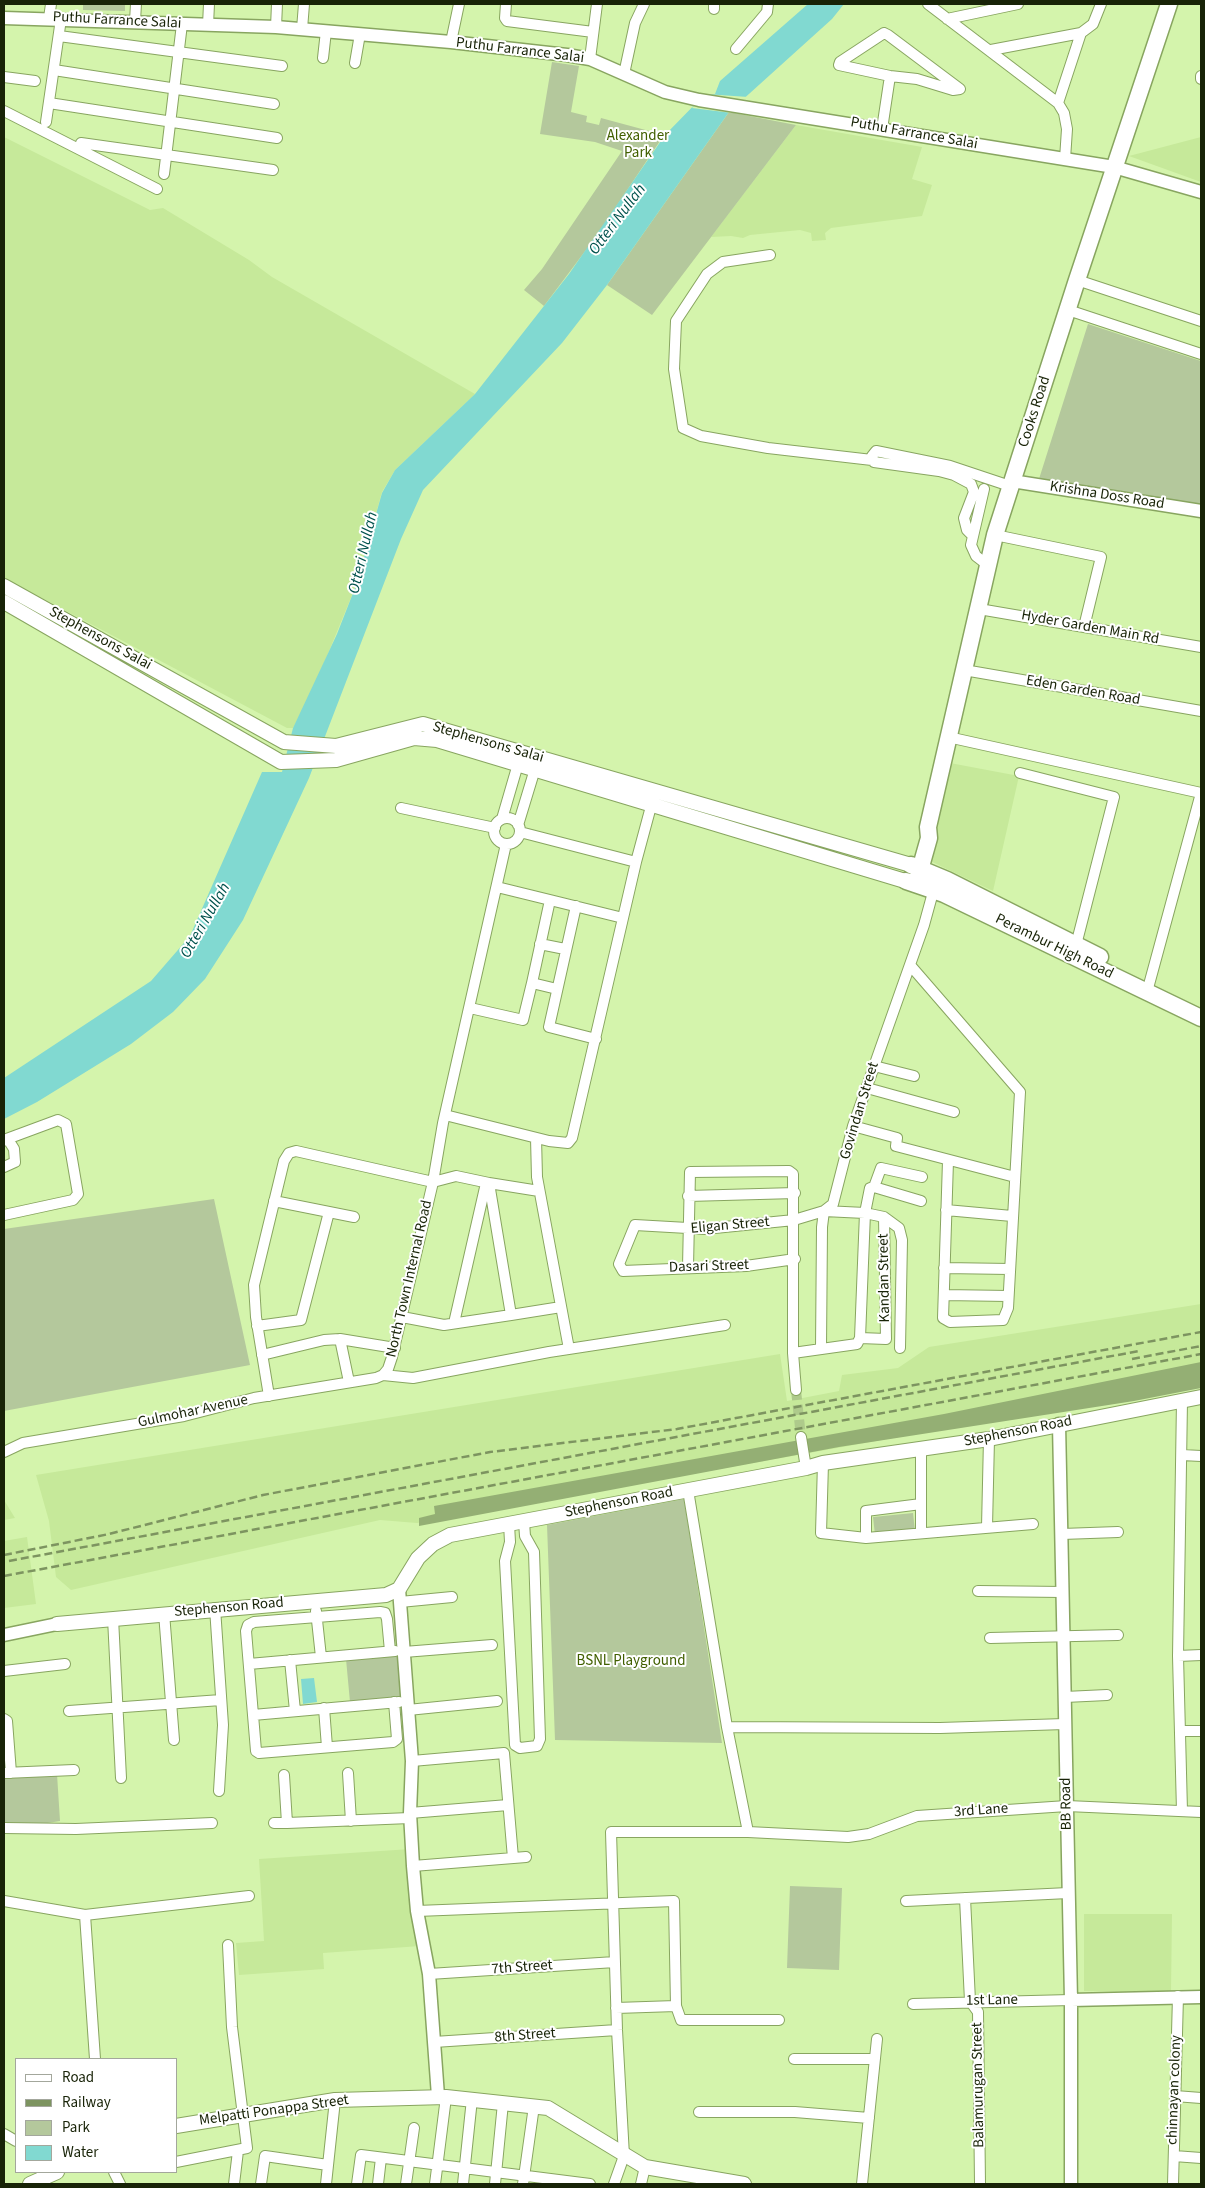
<!DOCTYPE html>
<html>
<head>
<meta charset="utf-8">
<style>
	body { margin:0 }
	#map { position:relative; width:1205px; height:2188px; overflow:hidden; background:#d4f4ac; font-family:"Source Sans 3",sans-serif }
	canvas { display:block }
	.frame { position:absolute; inset:0; border:5px solid #182307; pointer-events:none }
	.legend { position:absolute; left:15px; top:2058px; width:162px; height:115px; box-sizing:border-box; background:#fff; border:1px solid #a3a79c; margin:0; padding:6px 9px; list-style:none; font-size:15px; color:#182307 }
	.legend li { display:flex; align-items:center; gap:10px; height:25px }
	.legend b { width:25px; border:1px solid #a3a79c }
</style>
</head>
<body>
<div id="map">
<canvas width="1205" height="2188"></canvas>
<div class="frame"></div>
<ul class="legend">
<li><b style="height:6px;background:#fff"></b>Road</li>
<li><b style="height:6px;background:#7d9460"></b>Railway</li>
<li><b style="height:14px;background:#b4c89c"></b>Park</li>
<li><b style="height:14px;background:#81d9d1"></b>Water</li>
</ul>
</div>
<script>
const ctx = document.querySelector('canvas').getContext('2d');
ctx.lineJoin = 'round';
function fill(path, color) {
  ctx.fillStyle = color;
  ctx.fill(path, 'evenodd');
}
function shape(rows) {
  const path = new Path2D();
  for (const r of rows) {
    if (r.length === 3) {
      path.moveTo(r[0] + r[2], r[1]);
      path.arc(r[0], r[1], r[2], 0, 2 * Math.PI);
      continue;
    }
    path.moveTo(r[0], r[1]);
    for (let i = 2; i < r.length; i += 2) path.lineTo(r[i], r[i + 1]);
  }
  return path;
}
function strokePath(path, color, width, dash) {
  ctx.strokeStyle = color;
  ctx.lineWidth = width;
  ctx.lineCap = dash ? 'butt' : 'round';
  ctx.setLineDash(dash || []);
  ctx.stroke(path);
}
function write(font, color, halo, rows, align = 'center') {
  ctx.font = font + ' "Source Sans 3",sans-serif';
  ctx.lineWidth = 4;
  ctx.setLineDash([]);
  ctx.textBaseline = 'middle';
  ctx.strokeStyle = halo;
  ctx.fillStyle = color;
  for (const [text, x, y, turn = 0] of rows) {
    ctx.save();
    ctx.translate(x, y);
    ctx.rotate((+turn || 0) * Math.PI / 180);
    ctx.textAlign = isNaN(turn) ? turn : align;
    if (halo) ctx.strokeText(text, 0, 0);
    ctx.fillText(text, 0, 0);
    ctx.restore();
  }
}
fill(shape([
	[796,125,922,147,912,179,932,185,922,216,831,228,825,233,826,240,812,241,811,233,800,230,750,235,743,238,731,236,711,237],
	[4,137,150,210,163,208,249,260,272,277,475,394,395,470,382,492,355,588,313,690,293,728,287,728,4,578],
	[1201,137,1201,182,1129,156],
	[950,763,1019,776,993,891,928,860],
	[1201,1304,1201,1383,417,1523,380,1520,71,1590,56,1577,49,1521,36,1475,780,1354,787,1401,839,1391,842,1375,898,1368,929,1347],
	[4,1500,15,1518,4,1520],
	[27,1537,36,1604,4,1608,4,1541],
	[411,1849,420,1946,323,1953,324,1969,239,1975,236,1943,264,1941,259,1859],
	[1084,1914,1172,1914,1171,1992,1084,1991]
]), '#c6e99a');
fill(shape([
	[83,4,125,4,125,11,83,10],
	[552,62,579,66,571,112,587,116,586,122,599,125,601,118,664,135,595,238,544,306,524,290,542,269,622,151,595,142,540,134],
	[729,112,796,125,652,315,607,285],
	[1088,324,1201,361,1201,505,1039,479],
	[214,1199,250,1365,4,1411,4,1229],
	[684,1499,722,1743,555,1740,547,1525],
	[913,1513,915,1531,875,1535,873,1517],
	[397,1655,401,1698,350,1702,346,1659],
	[57,1774,60,1821,42,1824,4,1823,4,1775],
	[790,1886,842,1888,839,1970,787,1968]
]), '#b4c89c');
fill(shape([
	[1201,1362,1201,1388,1134,1401,839,1447,419,1526,419,1518,435,1514,434,1506,944,1414]
]), '#94af74');
fill(shape([
	[808,4,844,4,832,19,729,112,607,285,562,343,423,490,401,539,309,778,243,920,205,979,173,1012,131,1044,37,1102,4,1119,4,1078,151,981,190,936,262,772,282,772,293,728,337,634,355,588,382,493,395,470,475,394,569,274,665,135,705,94,715,94,720,81],
	[314,1678,317,1702,303,1704,301,1679]
]), '#81d9d1');
fill(shape([
	[705,94,748,97,732,113,692,108]
]), '#d4f4ac');
strokePath(shape([
	[796,1390,801,1437]
]), '#aeca8b', 10, [10, 5]);
const minor = shape([
	[506,4,505,18,507,21,593,32],
	[928,4,1058,103],
	[714,9,714,4],
	[49,18,51,4],
	[947,19,1018,4],
	[135,21,136,4],
	[208,25,209,4],
	[276,27,277,4],
	[302,29,304,4],
	[884,33,888,35,960,89,953,90,917,79,890,76,839,65,840,62,884,33],
	[59,36,282,66],
	[451,42,459,4],
	[736,49,767,12,768,4],
	[991,50,1081,33],
	[323,58,326,31],
	[590,59,597,4],
	[355,63,360,34],
	[54,70,274,104],
	[624,74,635,23,644,4],
	[4,77,35,81],
	[1201,79,1201,76],
	[49,103,277,138],
	[4,111,157,189],
	[46,122,61,19],
	[882,129,890,76],
	[81,143,273,170],
	[1065,159,1067,129,1064,113,1058,103,1081,33,1093,24,1101,4],
	[164,174,182,24],
	[770,255,723,262,707,274,676,321,674,369,683,428,701,436,768,448,872,460],
	[1077,280,1201,321],
	[1068,310,1201,354],
	[984,489,971,545,976,556,989,566],
	[972,535,967,530,964,518,974,492,971,484,954,475,939,471,874,462,872,456,876,451,950,466,1010,486],
	[995,535,1101,557,1084,627],
	[979,609,1201,647],
	[964,670,1201,711],
	[948,737,1201,793,1147,992],
	[1020,773,1114,797,1076,945],
	[401,808,495,828],
	[507,831,13],
	[502,819,518,764],
	[518,825,535,769],
	[520,832,636,862],
	[550,900,623,918],
	[576,906,549,1027,596,1039],
	[540,944,565,949],
	[910,965,1020,1092,1008,1308,1003,1320,950,1322,943,1318,948,1161],
	[532,983,557,989],
	[470,1008,523,1020,532,983,550,900,497,887],
	[874,1066,914,1076],
	[867,1088,954,1112],
	[445,1115,549,1141,568,1143,572,1138,636,862,653,799],
	[853,1126,897,1138,896,1146,1015,1177],
	[536,1138,537,1177,569,1349],
	[4,1140,9,1141,14,1149,15,1162,4,1167],
	[489,1183,539,1191],
	[874,1187,921,1201],
	[688,1196,795,1193],
	[274,1201,354,1217],
	[946,1210,1012,1216],
	[4,1215,73,1200,78,1194,66,1124,58,1120,4,1140],
	[795,1259,746,1266,623,1271,619,1264,635,1225,705,1229,794,1220,824,1211,865,1213,884,1217,899,1228,902,1240,900,1348],
	[688,1267,690,1172,789,1171,793,1174,793,1353,796,1390],
	[944,1268,1010,1269],
	[944,1295,1008,1296],
	[511,1315,561,1307],
	[402,1317,444,1325,511,1315,489,1183,456,1176,433,1182,443,1123,506,844],
	[454,1323,486,1183],
	[257,1326,301,1320,329,1212],
	[860,1338,886,1339,884,1217],
	[340,1339,349,1382],
	[821,1348,822,1227,824,1211,833,1204,853,1126,924,925,935,885],
	[793,1353,857,1344,860,1338,865,1213,870,1188,874,1187,881,1168,922,1177],
	[262,1355,324,1340,340,1339,395,1348],
	[383,1375,413,1378,549,1352,725,1325],
	[801,1437,806,1468],
	[4,1452,23,1443,184,1416,254,1398,376,1378,383,1375,388,1369,392,1357,433,1182,296,1151,289,1153,284,1161,254,1285,256,1317,269,1396],
	[1182,1455,1201,1456],
	[823,1463,821,1533,866,1538,1033,1524],
	[688,1490,727,1727,748,1832],
	[509,1524,510,1542,505,1561,515,1745,520,1748,537,1746,540,1739,534,1552,525,1536,524,1522],
	[987,1527,989,1439],
	[921,1532,921,1449],
	[1062,1534,1118,1532],
	[866,1538,866,1511,921,1504],
	[978,1591,1063,1592],
	[400,1602,452,1597],
	[215,1608,223,1725,219,1791],
	[316,1611,321,1657],
	[164,1613,174,1740],
	[113,1618,121,1778],
	[990,1638,1118,1635],
	[390,1651,387,1619,385,1613,380,1612,254,1622,248,1625,246,1631,256,1751,259,1753,393,1742,397,1739,394,1702],
	[404,1652,492,1645],
	[1178,1656,1201,1655],
	[290,1660,295,1711],
	[249,1664,395,1651],
	[4,1671,65,1664],
	[1065,1697,1107,1695],
	[324,1708,327,1747],
	[408,1710,497,1701],
	[69,1711,221,1700],
	[253,1715,399,1702],
	[4,1719,7,1721,11,1773],
	[727,1727,940,1728,1065,1724],
	[1180,1731,1201,1731],
	[412,1761,504,1753,513,1858],
	[4,1773,74,1770],
	[348,1773,351,1821],
	[284,1775,287,1823,410,1818],
	[1182,1811,1178,1656,1182,1401],
	[410,1813,508,1805],
	[274,1823,287,1823],
	[4,1828,76,1829,212,1823],
	[413,1866,526,1857],
	[965,1898,970,2001,978,2012,980,2184],
	[4,1901,85,1915,249,1896],
	[906,1901,1068,1893],
	[417,1911,674,1901,676,2006],
	[85,1915,95,2059],
	[429,1974,615,1962],
	[913,2004,1071,2000],
	[616,2008,676,2006,681,2020,779,2020],
	[434,2042,617,2030],
	[794,2059,875,2059],
	[1175,2096,1201,2098],
	[699,2112,795,2112,869,2118],
	[4,2134,16,2141],
	[1174,2156,1201,2158],
	[176,2162,247,2148,232,2027,228,1945],
	[114,2172,120,2184],
	[234,2184,238,2151],
	[261,2184,265,2156,328,2165],
	[326,2184,335,2100],
	[357,2184,361,2155,590,2184],
	[378,2184,381,2158],
	[406,2184,414,2128],
	[435,2184,446,2097],
	[463,2184,472,2099],
	[495,2184,503,2103],
	[523,2184,534,2106],
	[614,2184,624,2156,617,2030,611,1832,748,1832,848,1837,869,1834,917,1816,1067,1806,1201,1812],
	[641,2184,645,2167],
	[862,2184,877,2039],
	[1173,2184,1178,1996]
]);
const tertiary = shape([
	[4,18,276,27,451,42,567,55,590,59,665,92,699,100,1114,167,1201,192],
	[1012,481,1201,511],
	[1059,1424,1071,2000,1071,2184],
	[399,1589,412,1761,410,1813,413,1866,417,1911,429,1974,438,2096],
	[4,1635,57,1624],
	[1071,2000,1201,1997]
]);
const secondary = shape([
	[4,586,284,742,336,746,423,724,911,865],
	[4,602,281,762,336,760,414,738,437,740,905,881],
	[57,1624,386,1595,399,1589,418,1558,433,1544,450,1535,806,1468,823,1463,989,1439,1201,1397],
	[176,2126,335,2100,446,2097,548,2108,645,2167,744,2184],
	[30,2184,57,2172]
]);
const primary = shape([
	[911,865,947,880,1100,957],
	[906,881,944,894,1201,1018],
	[916,884,929,838,928,827,995,535,1077,280,1169,4]
]);
strokePath(minor, '#88a560', 12);
strokePath(tertiary, '#88a560', 15);
strokePath(secondary, '#88a560', 16);
strokePath(primary, '#88a560', 19);
strokePath(minor, '#fff', 10);
strokePath(tertiary, '#fff', 12);
strokePath(secondary, '#fff', 14);
strokePath(primary, '#fff', 16);
strokePath(shape([
	[1132,1359,1201,1346],
	[4,1555,109,1534,263,1495,490,1452,677,1429,1201,1332],
	[9,1561,1139,1351],
	[4,1576,1201,1354]
]), '#7d9460', 2.5, [8, 4]);
write('15px', '#182307', '#fff', [
	["Puthu Farrance Salai",117,21,3],
	["Puthu Farrance Salai",520,51,7],
	["Puthu Farrance Salai",914,134,10],
	["Cooks Road",1035,412,-72],
	["Krishna Doss Road",1107,496,9],
	["Hyder Garden Main Rd",1090,628,10],
	["Stephensons Salai",100,639,29],
	["Eden Garden Road",1083,691,10],
	["Stephensons Salai",488,743,16],
	["Perambur High Road",1054,947,26],
	["Govindan Street",860,1111,-73],
	["Eligan Street",730,1226,-5],
	["Dasari Street",709,1267,-2],
	["Kandan Street",885,1278,-91],
	["North Town Internal Road",410,1279,-77],
	["Gulmohar Avenue",193,1412,-12],
	["Stephenson Road",1018,1432,-11],
	["Stephenson Road",619,1503,-11],
	["Stephenson Road",229,1608,-5],
	["BB Road",1067,1804,-91],
	["3rd Lane",981,1811,-4],
	["7th Street",522,1968,-4],
	["1st Lane",992,2001,-1],
	["8th Street",525,2036,-4],
	["Balamurugan Street",979,2085,-91],
	["chinnayan colony",1175,2090,-88],
	["Melpatti Ponappa Street",274,2111,-8]
]);
write('15px', '#415f00', '#fff', [
	["Alexander",638,137],
	["Park",638,154],
	["BSNL Playground",631,1662]
]);
write('italic 16px', '#00524d', '#fff', [
	["Otteri Nullah",618,220,-53],
	["Otteri Nullah",364,553,-77],
	["Otteri Nullah",206,921,-60]
]);
</script>
</body>
</html>
